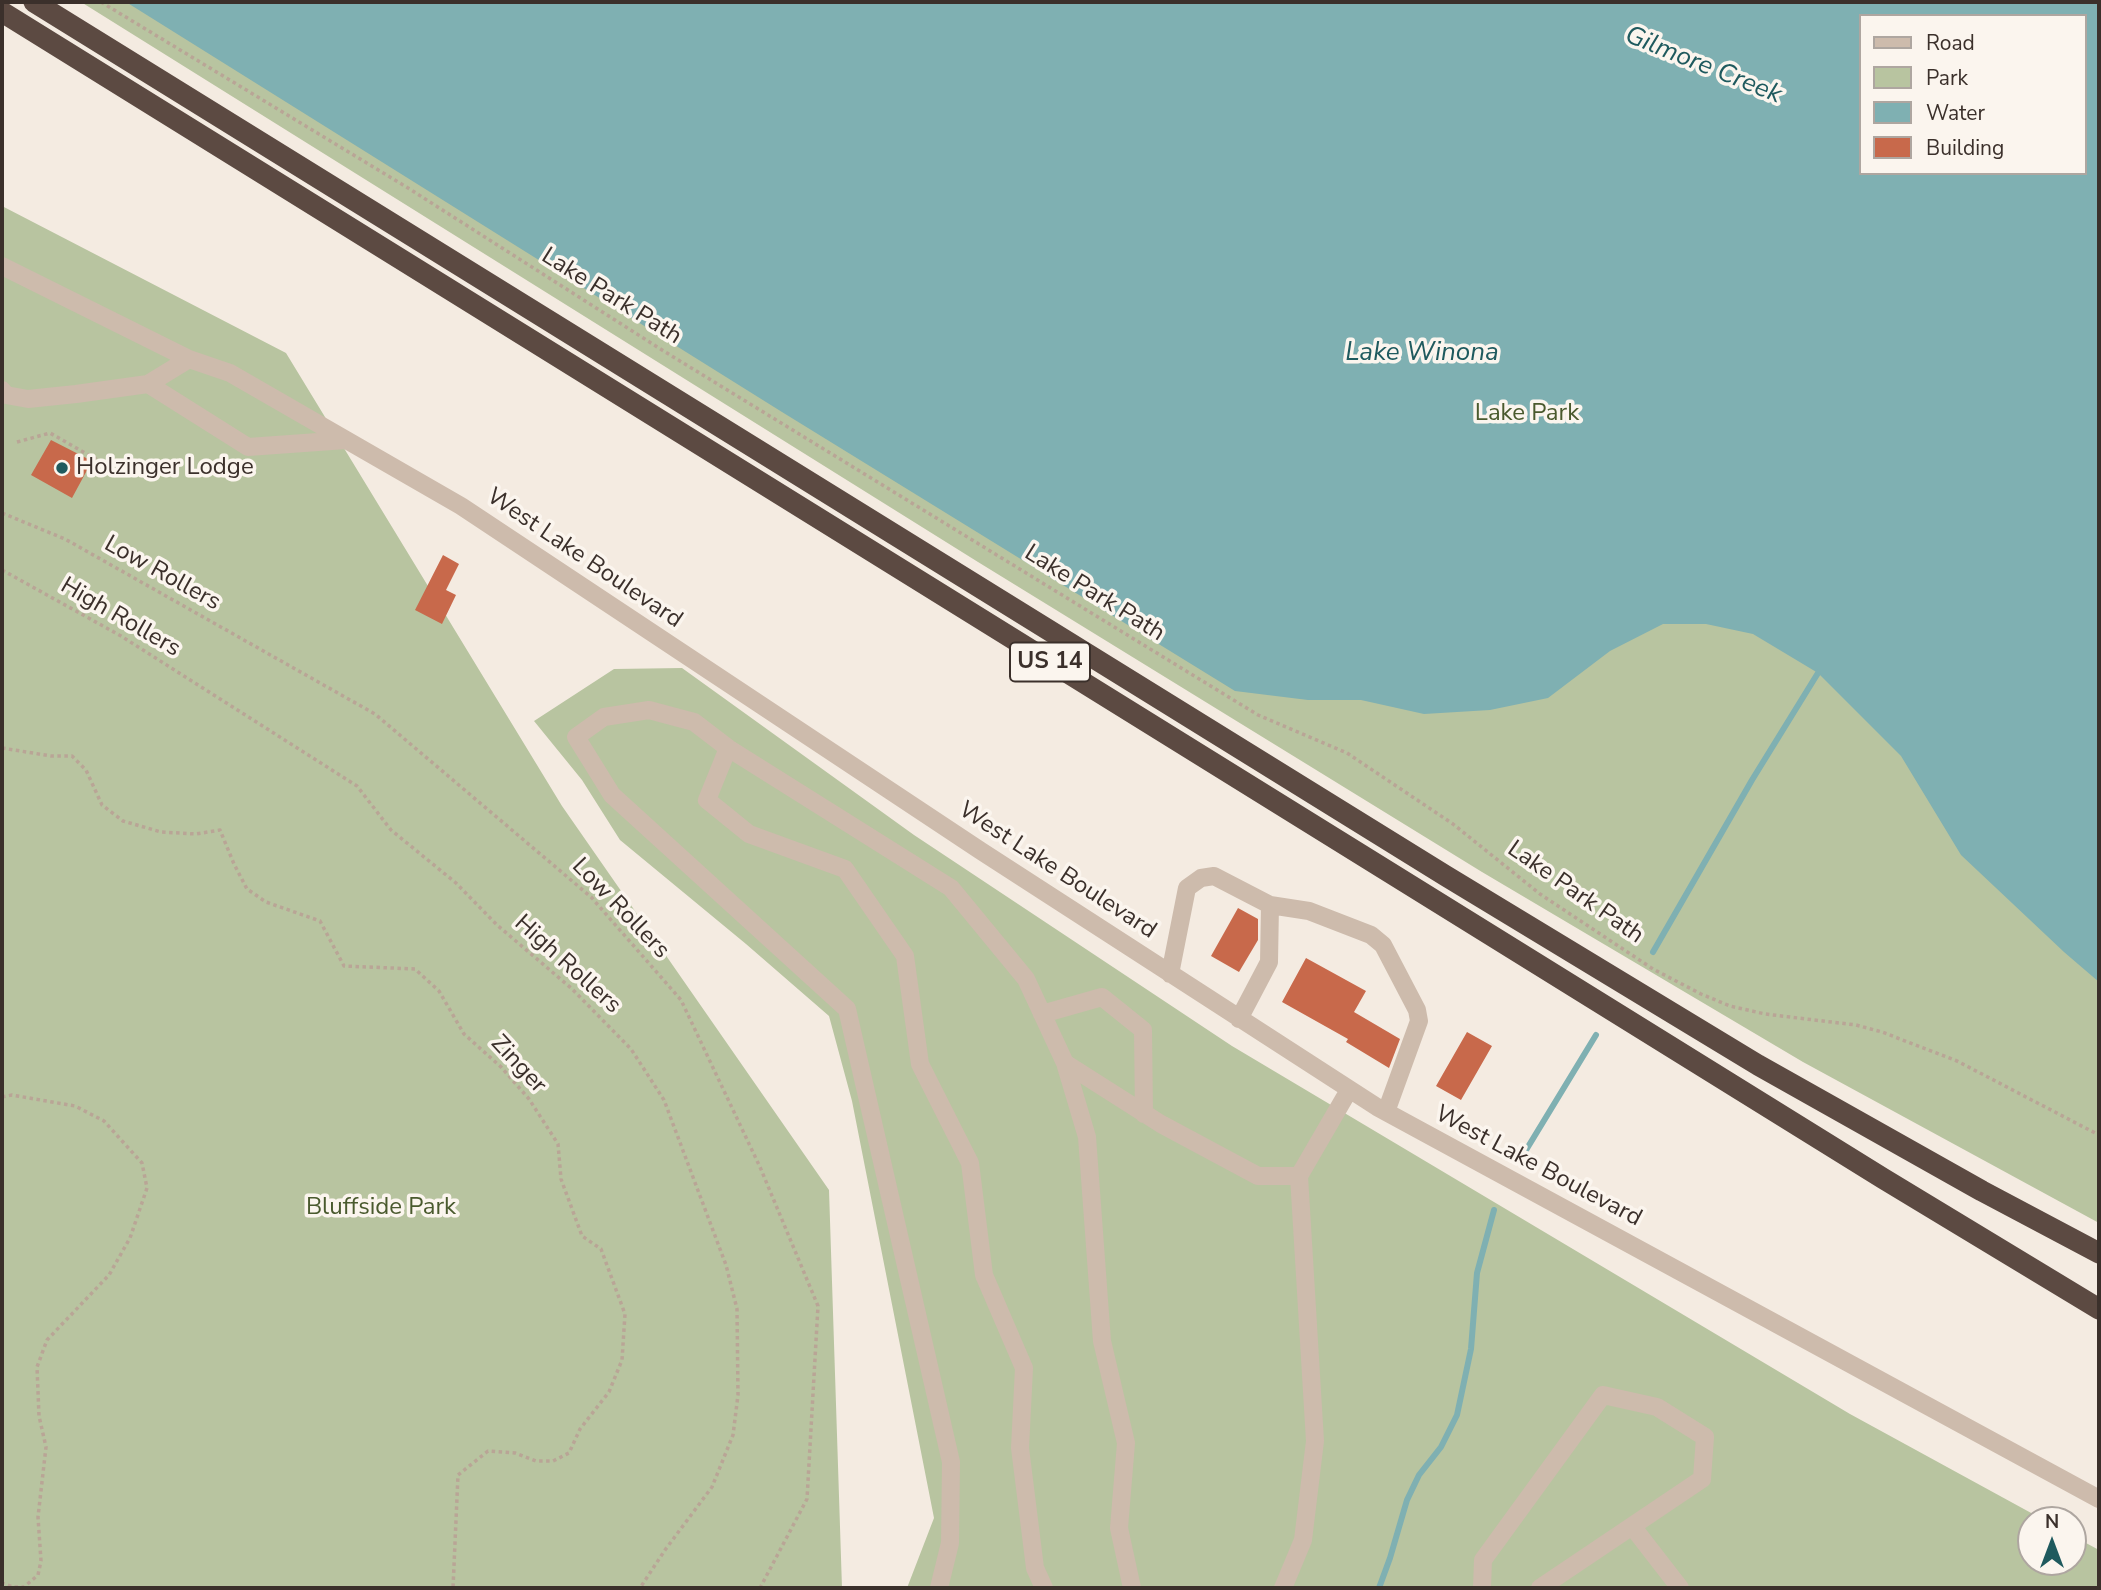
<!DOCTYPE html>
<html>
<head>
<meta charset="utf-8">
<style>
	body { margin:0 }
	#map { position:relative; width:2101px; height:1590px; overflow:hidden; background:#f4ebe1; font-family:"Nunito Sans",sans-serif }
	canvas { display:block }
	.frame { position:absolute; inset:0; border:4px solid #3b302b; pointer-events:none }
	.legend { position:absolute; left:1859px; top:14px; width:228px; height:161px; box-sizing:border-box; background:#fbf5ee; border:2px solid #aea6a0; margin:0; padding:9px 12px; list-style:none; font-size:21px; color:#3b302b }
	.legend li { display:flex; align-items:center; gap:14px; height:35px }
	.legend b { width:35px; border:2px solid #aea6a0 }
	.north { position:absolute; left:2017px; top:1506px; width:70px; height:70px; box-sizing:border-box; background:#fbf5ee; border:2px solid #aea6a0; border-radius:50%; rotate:0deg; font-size:19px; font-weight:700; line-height:28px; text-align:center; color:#3b302b }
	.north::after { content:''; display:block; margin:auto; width:24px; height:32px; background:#1f5a5e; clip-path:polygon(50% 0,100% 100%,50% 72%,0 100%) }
</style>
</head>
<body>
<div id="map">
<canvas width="2101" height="1590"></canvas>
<div class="frame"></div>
<ul class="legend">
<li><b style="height:9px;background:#cdbbac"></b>Road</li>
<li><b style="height:19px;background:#b8c4a0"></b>Park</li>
<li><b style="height:19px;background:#7fb0b2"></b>Water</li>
<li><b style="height:19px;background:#c8694b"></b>Building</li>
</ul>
<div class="north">N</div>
</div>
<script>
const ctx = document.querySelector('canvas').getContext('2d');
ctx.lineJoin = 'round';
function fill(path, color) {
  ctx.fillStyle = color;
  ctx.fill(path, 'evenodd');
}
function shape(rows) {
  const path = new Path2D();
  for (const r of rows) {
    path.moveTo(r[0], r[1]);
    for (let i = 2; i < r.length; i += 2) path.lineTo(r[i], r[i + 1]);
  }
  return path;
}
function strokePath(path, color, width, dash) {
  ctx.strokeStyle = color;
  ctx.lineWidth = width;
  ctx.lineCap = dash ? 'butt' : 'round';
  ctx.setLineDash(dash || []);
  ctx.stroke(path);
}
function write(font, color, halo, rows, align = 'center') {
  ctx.font = font + ' "Nunito Sans",sans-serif';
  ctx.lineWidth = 7;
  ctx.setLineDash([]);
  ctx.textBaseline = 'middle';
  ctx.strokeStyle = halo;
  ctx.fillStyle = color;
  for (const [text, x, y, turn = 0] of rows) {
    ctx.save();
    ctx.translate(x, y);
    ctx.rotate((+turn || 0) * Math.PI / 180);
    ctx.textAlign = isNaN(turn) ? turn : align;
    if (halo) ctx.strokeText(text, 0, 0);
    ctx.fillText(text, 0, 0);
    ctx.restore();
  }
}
fill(shape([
	[81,2,2099,2,2099,1223,1803,1062,1482,872,978,562],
	[1861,16,2085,16,2085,173,1861,173],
	[2,206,286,353,562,806,829,1190,842,1588,2,1588],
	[682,668,914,835,1232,1046,1850,1414,2044,1520,2031,1520,2031,1562,2073,1562,2073,1536,2099,1550,2099,1588,907,1588,934,1518,852,1101,829,1016,746,944,620,840,582,780,534,721,614,669]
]), '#b8c4a0');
fill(shape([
	[126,2,2099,2,2099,982,2064,952,1961,855,1901,756,1818,673,1753,634,1706,624,1663,624,1610,651,1548,698,1490,710,1424,714,1361,700,1308,700,1235,691,782,412],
	[1861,16,2085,16,2085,173,1861,173]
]), '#7fb0b2');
strokePath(shape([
	[1653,952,1752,780,1818,673],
	[1520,1160,1596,1035],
	[1379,1588,1390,1558,1407,1500,1419,1475,1441,1447,1457,1415,1471,1349,1477,1273,1494,1210]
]), '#7fb0b2', 6);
fill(shape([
	[51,440,92,461,72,498,31,475],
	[443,555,459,564,446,590,456,595,442,624,415,610],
	[1238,908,1258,919,1258,940,1239,972,1211,956],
	[1306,958,1366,991,1354,1012,1400,1039,1389,1068,1346,1042,1348,1039,1282,1002],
	[1467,1032,1492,1046,1461,1100,1436,1086]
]), '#c8694b');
strokePath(shape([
	[101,2,408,188,662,350,1258,715,1347,753,1453,824,1540,894,1653,969,1701,994,1730,1006,1765,1014,1856,1025,1882,1032,1957,1061,2099,1135],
	[17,442,50,433,101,462],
	[2,513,65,539,375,714,591,897,681,1000,760,1167,818,1306,807,1499,760,1588],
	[2,570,121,636,357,786,391,830,456,883,497,925,571,988,631,1049,664,1100,726,1265,737,1309,738,1395,733,1435,712,1487,665,1550,640,1588],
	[2,748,51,756,72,756,86,770,102,805,123,821,161,832,196,834,220,830,234,864,247,889,266,902,320,921,344,966,415,969,439,991,464,1034,501,1067,529,1099,558,1144,561,1179,582,1236,601,1249,625,1314,622,1360,609,1392,580,1429,569,1453,553,1461,536,1461,515,1453,488,1451,458,1475,453,1588],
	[2,1097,12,1095,75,1106,104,1121,142,1163,147,1188,130,1238,109,1275,47,1340,37,1367,39,1416,46,1447,38,1517,41,1561,38,1575,24,1587,13,1587,2,1583]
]), '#b9a596', 3.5, [3.5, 3.5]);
strokePath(shape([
	[2,266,189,359,230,373,461,506,981,851,1377,1107,2099,1499],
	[148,384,248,447,346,440],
	[2,390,6,395,28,399,76,394,148,384,189,359],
	[728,748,707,800,749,834,845,869,905,956,920,1064,970,1163,984,1275,1024,1368,1020,1448,1035,1568,1044,1588],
	[1170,974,1187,888,1201,878,1214,876,1270,905,1309,911,1371,935,1383,945,1417,1010,1419,1021,1386,1112],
	[1042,1014,1102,997,1143,1030,1144,1114],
	[1239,1019,1269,962,1270,905],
	[1065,1063,1087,1137,1102,1341,1126,1443,1119,1528,1132,1588],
	[1632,1526,1680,1588],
	[939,1588,950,1543,951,1462,847,1009,612,795,576,737,604,717,649,710,694,722,728,748,951,888,1026,979,1065,1063,1161,1124,1258,1176,1299,1176],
	[1283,1588,1303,1540,1315,1441,1299,1176,1349,1090],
	[1482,1588,1483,1560,1603,1395,1657,1407,1705,1437,1702,1479,1540,1588]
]), '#cdbbac', 18);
strokePath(shape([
	[34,2,1446,876,1758,1065,1982,1191,2099,1253],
	[2,12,1884,1179,2099,1309]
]), '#5c4a42', 21);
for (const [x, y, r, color] of [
	[62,468,7,"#1f5a5e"]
]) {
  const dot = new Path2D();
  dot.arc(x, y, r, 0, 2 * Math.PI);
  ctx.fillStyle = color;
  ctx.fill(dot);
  strokePath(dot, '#fbf5ee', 2.5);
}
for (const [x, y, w] of [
	[1050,662,80]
]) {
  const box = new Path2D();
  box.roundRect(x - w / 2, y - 19.5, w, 39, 5);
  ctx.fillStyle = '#fbf5ee';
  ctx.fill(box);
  strokePath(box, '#3b302b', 2);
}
write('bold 23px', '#3b302b', null, [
	["US 14",1050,662]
]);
write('24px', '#3b302b', '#fbf5ee', [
	["Lake Park Path",611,297,32],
	["West Lake Boulevard",584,559,34],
	["Low Rollers",162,574,29],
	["Lake Park Path",1094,594,32],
	["High Rollers",120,618,30],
	["West Lake Boulevard",1057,871,33],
	["Lake Park Path",1575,893,35],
	["Low Rollers",620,909,46],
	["High Rollers",567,965,42],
	["Zinger",518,1065,47],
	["West Lake Boulevard",1538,1167,28]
]);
write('24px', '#4a5a2e', '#fbf5ee', [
	["Lake Park",1527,414],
	["Bluffside Park",381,1208]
]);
write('24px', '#3b302b', '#fbf5ee', [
	["Holzinger Lodge",76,468]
], 'left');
write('italic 26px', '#1f5a5e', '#fbf5ee', [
	["Gilmore Creek",1703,66,22],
	["Lake Winona",1422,354]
]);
</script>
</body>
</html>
